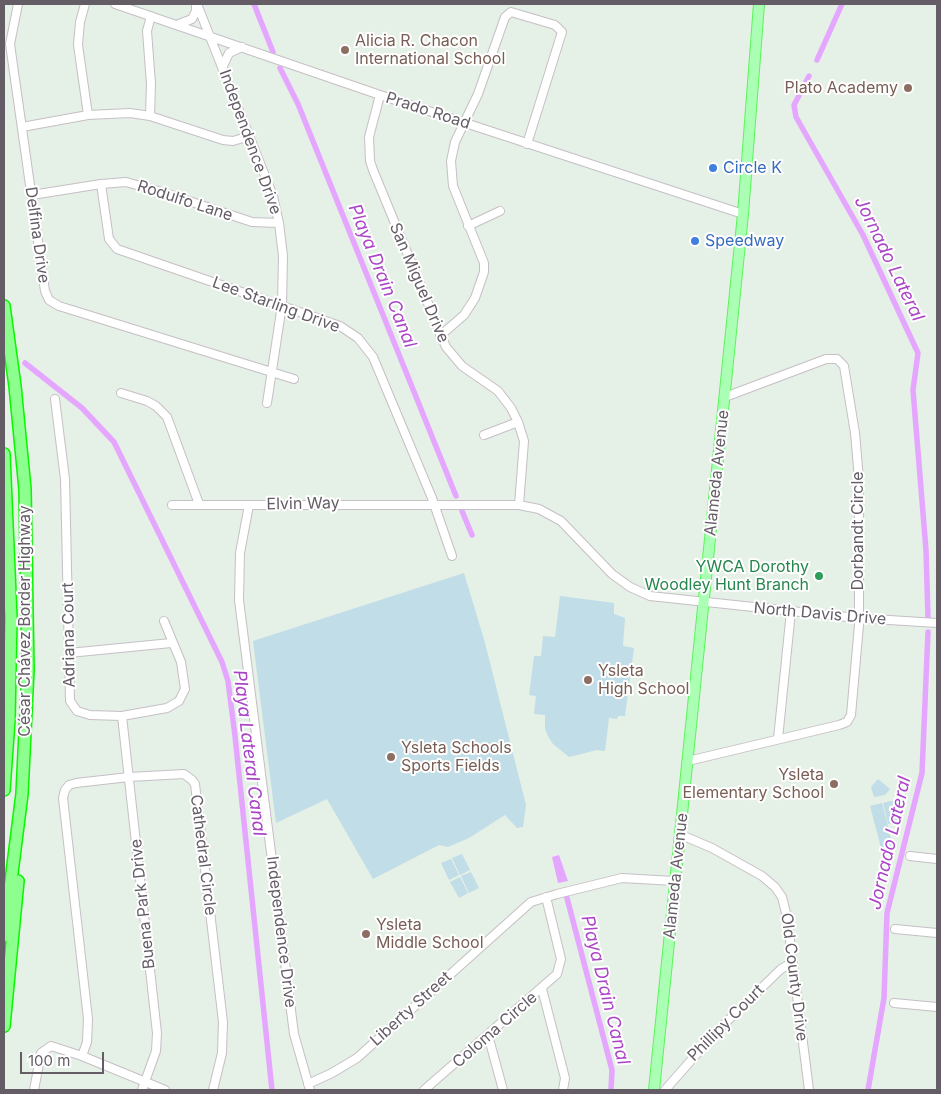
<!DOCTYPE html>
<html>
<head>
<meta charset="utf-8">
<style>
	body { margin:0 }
	#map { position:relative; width:941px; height:1094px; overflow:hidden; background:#e5f0e6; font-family:Inter,sans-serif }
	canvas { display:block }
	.frame { position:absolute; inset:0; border:5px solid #645d66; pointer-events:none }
	.scale { position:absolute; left:20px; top:1052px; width:84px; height:22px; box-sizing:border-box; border:2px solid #645d66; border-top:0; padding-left:6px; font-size:15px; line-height:18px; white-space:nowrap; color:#645d66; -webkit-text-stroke:4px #fff; paint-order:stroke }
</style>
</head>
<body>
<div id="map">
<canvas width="941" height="1094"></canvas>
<div class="frame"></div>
<div class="scale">100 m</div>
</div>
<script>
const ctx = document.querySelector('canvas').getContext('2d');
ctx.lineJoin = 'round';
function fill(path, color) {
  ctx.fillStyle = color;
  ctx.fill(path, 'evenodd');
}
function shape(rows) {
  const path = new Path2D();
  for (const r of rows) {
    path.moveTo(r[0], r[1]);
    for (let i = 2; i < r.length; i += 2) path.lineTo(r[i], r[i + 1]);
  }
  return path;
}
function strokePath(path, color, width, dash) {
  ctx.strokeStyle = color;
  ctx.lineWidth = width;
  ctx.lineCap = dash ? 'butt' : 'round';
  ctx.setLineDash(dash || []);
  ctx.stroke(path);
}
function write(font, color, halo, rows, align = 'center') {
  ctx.font = font + ' Inter,sans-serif';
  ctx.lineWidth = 4;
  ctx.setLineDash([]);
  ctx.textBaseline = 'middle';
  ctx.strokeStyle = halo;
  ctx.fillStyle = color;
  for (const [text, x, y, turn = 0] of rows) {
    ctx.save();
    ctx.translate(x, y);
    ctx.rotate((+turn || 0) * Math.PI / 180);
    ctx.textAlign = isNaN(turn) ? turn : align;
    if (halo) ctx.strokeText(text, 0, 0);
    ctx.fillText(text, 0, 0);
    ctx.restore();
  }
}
fill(shape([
	[464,573,485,643,526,805,523,827,517,828,505,815,469,838,448,847,439,845,373,879,327,799,276,823,253,641],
	[560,596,614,603,614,614,625,618,623,646,634,648,625,716,618,716,617,719,609,718,605,751,597,750,569,757,553,744,548,736,545,729,545,715,534,714,536,696,529,695,534,656,541,656,543,636,555,637],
	[878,779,890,789,885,795,874,797,871,787],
	[895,800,900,821,888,824,883,803],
	[882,803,893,846,881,848,870,806],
	[462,854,470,870,460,875,452,858],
	[451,859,459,875,449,880,441,863],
	[471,872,479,888,469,893,461,876],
	[460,877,468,893,459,898,450,882]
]), '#c1dde8');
fill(shape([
	[559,855,568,881,558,883,552,857]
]), '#e5a6ff');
strokePath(shape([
	[254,4,273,52],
	[817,60,842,4],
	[280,68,298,104,456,496],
	[809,76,794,105,796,117,863,235,918,353,913,390,926,550,928,618],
	[25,363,82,408,114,442,222,662,228,681,235,736,272,1090],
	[462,511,472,535],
	[567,898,612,1070,611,1090],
	[868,1090,884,998,887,913,922,773,928,632]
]), '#e5a6ff', 5.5);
const minor = shape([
	[18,4,10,44,45,291,49,300,59,306,294,379],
	[85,4,80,22,78,45,88,115],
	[115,4,380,95,743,214],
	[197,4,273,196,279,223,283,256,282,305,267,403],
	[179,24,192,19,196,11,196,4],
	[223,66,229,53,242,47],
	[380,95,369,137,370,161,373,170,446,347,462,366,498,391,511,408,518,422,524,441,519,505],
	[150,116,151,84,147,31,151,16],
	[22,127,88,115,130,113,150,116,223,140,233,141,250,136],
	[101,184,109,239,117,249,340,326,358,338,373,357,432,498,452,556],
	[32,195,101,184,126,182,165,193,252,222,279,223],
	[468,226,500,211],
	[440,336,464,315,475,298,484,272,484,263,453,186,451,161,455,142,478,94,505,17,511,12,555,25,562,32,527,144],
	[121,393,147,401,156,406,167,417,199,504],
	[55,399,65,479,70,701,77,711,90,715,122,716,167,708,179,701,185,689,181,662,164,621],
	[484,435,518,422],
	[172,505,519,505,539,509,561,521,612,574,630,587,650,596,857,618,937,623],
	[249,505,240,553,239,600,294,1034,310,1090],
	[69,653,171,643],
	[122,716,157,1033,156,1051,142,1090],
	[778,739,791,611],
	[688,761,839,725,847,722,851,715,859,625,859,479,855,433,844,366,837,359,826,359,725,397],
	[679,834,712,848,762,876,775,887,782,897,787,917,809,1090],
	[910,856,937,859],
	[895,929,937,933],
	[542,989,565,1078,563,1090],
	[894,1003,937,1007],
	[488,1035,503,1090],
	[82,1056,87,1042,88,1019,63,798,65,790,69,785,76,783,129,777,184,774,192,780,195,784,223,1022,222,1053,213,1090],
	[308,1084,332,1073,357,1058,531,902,557,894,622,878,674,881],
	[34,1090,41,1053,51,1046,82,1056,165,1090],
	[424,1090,557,974,561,959,546,897],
	[665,1090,715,1033,781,969,793,962]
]);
const major = shape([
	[654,1090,743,214,759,4]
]);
const highway = shape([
	[4,306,15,386,25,489,28,670,22,794,4,936],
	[4,454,11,618,9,720,4,790],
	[4,1026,18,881]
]);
strokePath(minor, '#c6bfc6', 10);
strokePath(major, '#5af559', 12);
strokePath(highway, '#0af500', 14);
strokePath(minor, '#fff', 8);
strokePath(major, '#abffb4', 10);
strokePath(highway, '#8dff8f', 11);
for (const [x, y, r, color] of [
	[345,50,5,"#8d6e63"],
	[908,88,5,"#8d6e63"],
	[713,168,5,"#3f7fe0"],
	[695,241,5,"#3f7fe0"],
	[819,576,5,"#2e9e5b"],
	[588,680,5,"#8d6e63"],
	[391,757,5,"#8d6e63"],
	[834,784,5,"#8d6e63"],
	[366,934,5,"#8d6e63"]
]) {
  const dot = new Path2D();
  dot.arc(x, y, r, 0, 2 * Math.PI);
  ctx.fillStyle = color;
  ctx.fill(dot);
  strokePath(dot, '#fff', 2);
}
write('16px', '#785e54', '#fff', [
	["Alicia R. Chacon",355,41],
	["International School",355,59],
	["Plato Academy",898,88,"right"],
	["Ysleta",598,671],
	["High School",598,689],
	["Ysleta Schools",401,748],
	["Sports Fields",401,766],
	["Ysleta",824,775,"right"],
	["Elementary School",824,793,"right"],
	["Ysleta",376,925],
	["Middle School",376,943]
], 'left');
write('16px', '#645d66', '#fff', [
	["Prado Road",428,111,18],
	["Independence Drive",250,142,70],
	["Rodulfo Lane",185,201,18],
	["Delfina Drive",37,235,82],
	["San Miguel Drive",419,283,67],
	["Lee Starling Drive",276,305,20],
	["Alameda Avenue",717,473,-84],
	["Elvin Way",303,504,-1],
	["Dorbandt Circle",858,531,-90],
	["North Davis Drive",820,614,5],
	["César Chávez Border Highway",25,621,-90],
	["Adriana Court",69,635,-91],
	["Cathedral Circle",203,855,83],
	["Alameda Avenue",676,876,-84],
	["Buena Park Drive",143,904,-96],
	["Independence Drive",281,932,83],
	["Old County Drive",794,977,83],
	["Liberty Street",411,1009,-42],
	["Phillipy Court",726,1023,-45],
	["Coloma Circle",495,1030,-41]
]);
write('16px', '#366cbe', '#fff', [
	["Circle K",723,168],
	["Speedway",705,241]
], 'left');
write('16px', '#27864d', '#fff', [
	["YWCA Dorothy",809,567],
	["Woodley Hunt Branch",809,585]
], 'right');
write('italic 18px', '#ab44c7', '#fff', [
	["Jornado Lateral",889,259,64],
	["Playa Drain Canal",382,276,68],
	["Playa Lateral Canal",249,753,83],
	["Jornado Lateral",890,843,-77],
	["Playa Drain Canal",605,990,76]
]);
</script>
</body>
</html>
